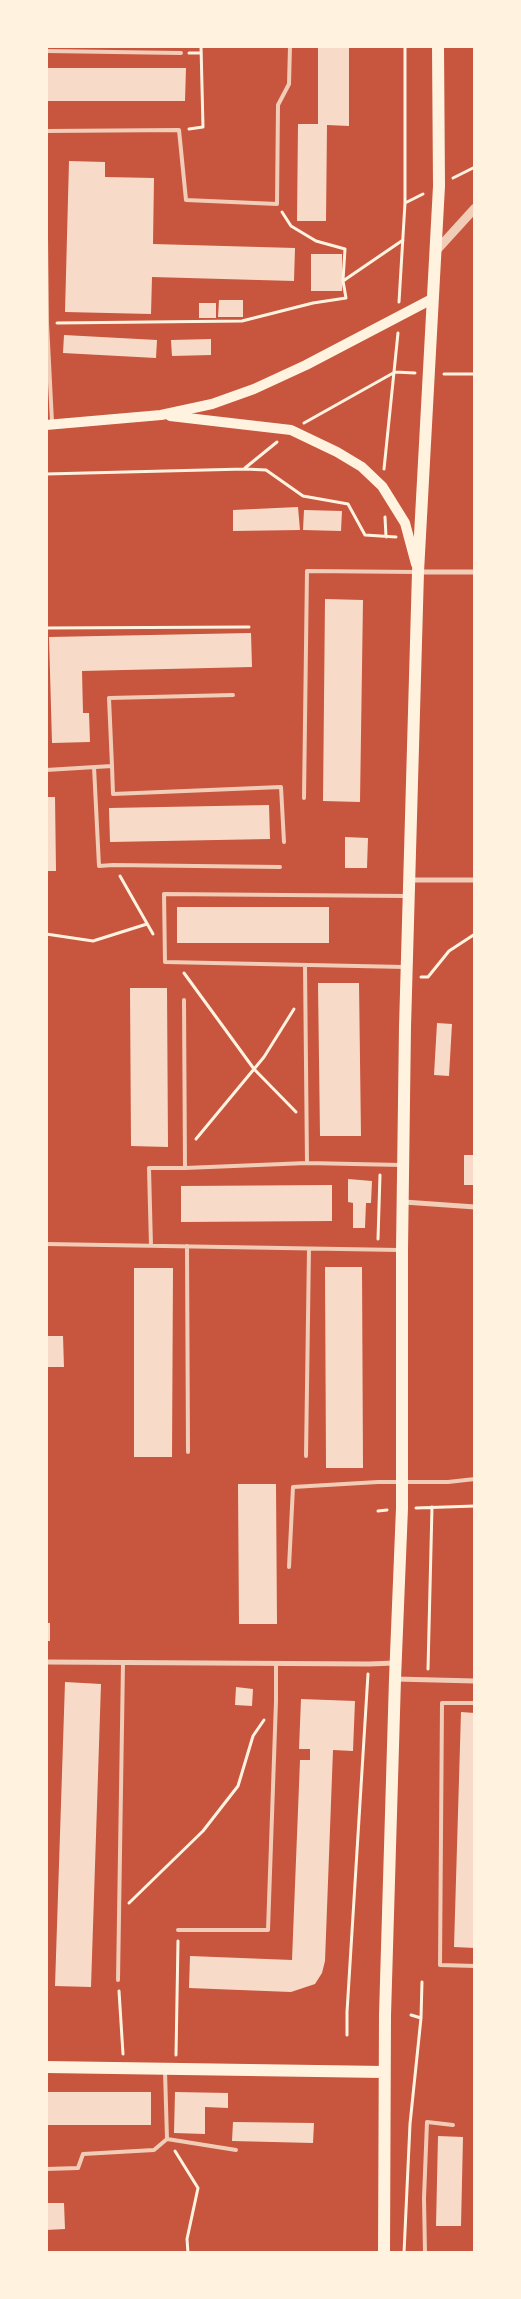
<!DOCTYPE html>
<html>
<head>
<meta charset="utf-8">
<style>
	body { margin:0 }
	#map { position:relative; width:521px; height:2299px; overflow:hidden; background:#c8553d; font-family:"IBM Plex Sans",sans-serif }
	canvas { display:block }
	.frame { position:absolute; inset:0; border:48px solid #fff3e0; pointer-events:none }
</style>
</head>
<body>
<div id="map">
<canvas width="521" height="2299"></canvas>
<div class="frame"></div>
</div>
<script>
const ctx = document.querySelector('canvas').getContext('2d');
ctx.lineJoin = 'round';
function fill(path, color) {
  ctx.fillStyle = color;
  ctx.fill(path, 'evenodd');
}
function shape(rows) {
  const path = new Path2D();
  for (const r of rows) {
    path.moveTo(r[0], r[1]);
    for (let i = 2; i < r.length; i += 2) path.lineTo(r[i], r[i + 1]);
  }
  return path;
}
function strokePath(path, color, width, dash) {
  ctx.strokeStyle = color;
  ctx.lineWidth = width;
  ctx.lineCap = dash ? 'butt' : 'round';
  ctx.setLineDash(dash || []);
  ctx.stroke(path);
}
fill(shape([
	[318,46,349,46,349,126,327,125,326,221,297,221,298,124,318,124],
	[46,68,186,68,185,101,46,101],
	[69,161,105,162,105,177,154,178,153,244,295,248,294,281,152,277,151,314,65,312],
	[311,254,342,254,342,291,311,291],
	[219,300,243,300,243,317,218,317],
	[199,303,216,303,216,318,199,318],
	[64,335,157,340,156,358,63,353],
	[211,339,211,355,172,356,171,340],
	[298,507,300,530,233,531,233,510],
	[304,510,342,511,341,531,303,530],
	[325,599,363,600,360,802,323,801],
	[251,633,252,667,82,671,83,713,89,713,90,742,52,743,49,637],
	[46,797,55,797,56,871,46,871],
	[269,805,270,839,110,842,109,808],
	[345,837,368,838,367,868,345,868],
	[177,907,329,907,329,943,177,943],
	[318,983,359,983,361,1136,320,1136],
	[130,988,167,988,168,1147,131,1146],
	[437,1023,452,1024,449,1076,434,1075],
	[464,1155,475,1155,475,1185,464,1185],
	[348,1179,372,1181,371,1203,366,1203,365,1228,353,1228,353,1203,348,1202],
	[332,1185,332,1221,181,1222,181,1186],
	[325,1267,362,1267,363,1468,326,1468],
	[134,1268,173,1268,172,1457,134,1457],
	[46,1336,63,1336,64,1367,46,1367],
	[238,1484,276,1484,277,1624,239,1624],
	[46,1623,50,1623,50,1641,46,1641],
	[65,1682,101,1684,91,1987,55,1986],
	[236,1687,253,1689,252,1706,235,1705],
	[301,1699,355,1701,353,1751,333,1750,325,1961,322,1973,315,1984,291,1992,189,1988,190,1956,292,1960,300,1760,310,1760,310,1749,299,1749],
	[461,1712,475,1713,475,1948,454,1947],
	[46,2092,151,2092,151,2125,46,2125],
	[175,2092,228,2093,228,2108,205,2107,205,2134,174,2133],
	[233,2122,314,2123,313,2143,232,2141],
	[438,2136,463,2137,461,2226,436,2226],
	[46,2203,64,2203,65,2229,46,2230]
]), '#f7dbc8');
strokePath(shape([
	[189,53,201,53],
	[189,129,203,127,201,46],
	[453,178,475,167],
	[405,203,423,194],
	[282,212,291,226,316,241,345,249,343,280],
	[399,302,405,203,405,46],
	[57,323,242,321,313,303,346,298,343,281,403,240],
	[444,374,475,374],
	[304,423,395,372,415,373],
	[245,468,277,442],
	[384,469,398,333],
	[46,474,245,469,266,470,303,496,348,504,365,535,396,537],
	[385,517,386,537],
	[46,628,249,627],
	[120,876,153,934],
	[46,934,93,941,147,924],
	[184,973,254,1069,296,1112],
	[421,977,428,977,449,951,475,934],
	[196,1139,264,1057,294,1009],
	[378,1239,380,1175],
	[416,1508,475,1506],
	[378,1511,387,1510],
	[428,1669,432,1507],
	[129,1903,203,1831,238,1786,253,1736,264,1720],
	[119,1991,123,2054],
	[421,2018,422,1982],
	[347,2035,347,2012,368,1674],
	[176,2055,178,1941],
	[175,2151,198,2188,187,2239,188,2253],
	[404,2253,410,2124,421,2018,411,2015]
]), '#fff3e0', 3);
strokePath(shape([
	[46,51,181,53],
	[46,131,179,130,186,200,277,204,278,105,289,84,290,46],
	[46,236,47,323,52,422],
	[112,766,113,794,281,787,284,842],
	[94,767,99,866,113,865,280,867],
	[46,770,112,766,109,698,233,695],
	[304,798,307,571,416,572],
	[305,965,307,1163,401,1165],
	[405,967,165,962,164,894,406,896],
	[184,1000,185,1168,307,1163],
	[46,1244,399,1250],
	[151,1246,149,1168,185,1168],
	[187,1246,188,1452],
	[306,1456,309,1249],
	[289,1567,293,1487,378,1482,448,1482,475,1479],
	[475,1703,442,1703,440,1965,475,1966],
	[178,1930,268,1930,276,1701,276,1664],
	[118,1980,123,1663],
	[167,2139,236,2150],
	[46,2169,78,2168,83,2154,154,2150,167,2139,165,2071],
	[425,2253,424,2198,427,2122,453,2125]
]), '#f1ccb7', 4);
strokePath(shape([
	[419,572,475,572],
	[410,880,475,880],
	[404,1202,475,1207],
	[46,1662,369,1664,395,1663],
	[395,1679,475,1681]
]), '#f1ccb7', 5);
strokePath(shape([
	[435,252,475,208]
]), '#f1ccb7', 9);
strokePath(shape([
	[170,416,291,430,337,452,362,467,382,486,405,523,416,564],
	[46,425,161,415,212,404,254,389,306,365,432,299]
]), '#fff3e0', 10);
strokePath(shape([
	[46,2067,384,2072],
	[384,2253,385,2015,395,1679,402,1508,402,1250,405,1027,418,572,439,186,438,46]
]), '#fff3e0', 12);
</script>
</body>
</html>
